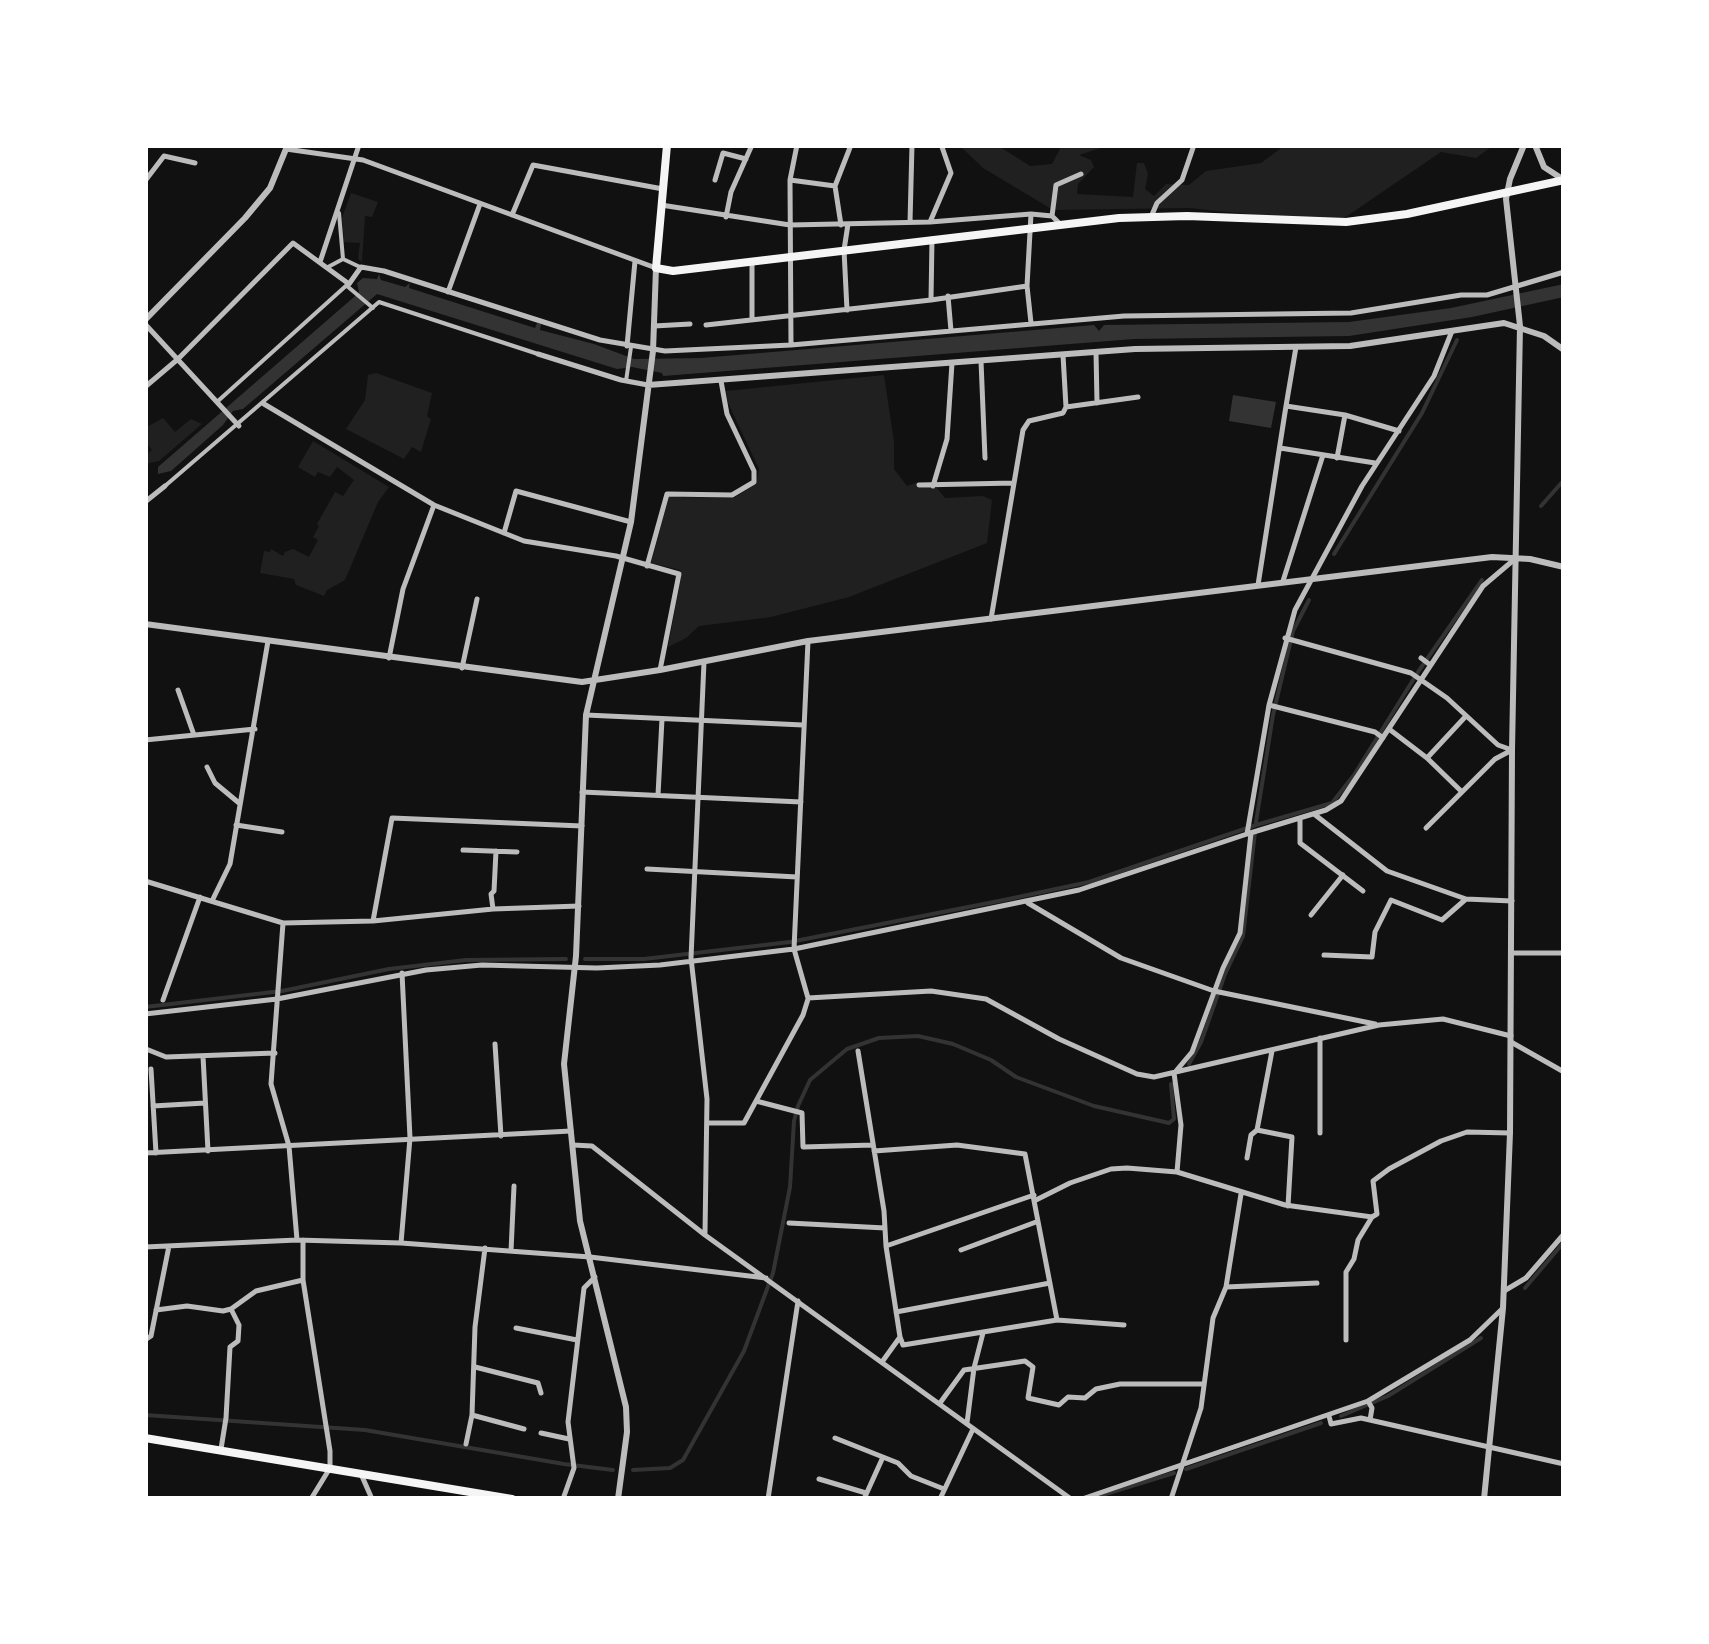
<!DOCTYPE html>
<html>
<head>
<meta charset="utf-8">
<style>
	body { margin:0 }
	#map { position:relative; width:1709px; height:1644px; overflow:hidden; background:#111; font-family:"Archivo Narrow",sans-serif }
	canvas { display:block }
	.frame { position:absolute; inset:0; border:148px solid #fff; pointer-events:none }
</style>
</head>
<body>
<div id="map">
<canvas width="1709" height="1644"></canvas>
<div class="frame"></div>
</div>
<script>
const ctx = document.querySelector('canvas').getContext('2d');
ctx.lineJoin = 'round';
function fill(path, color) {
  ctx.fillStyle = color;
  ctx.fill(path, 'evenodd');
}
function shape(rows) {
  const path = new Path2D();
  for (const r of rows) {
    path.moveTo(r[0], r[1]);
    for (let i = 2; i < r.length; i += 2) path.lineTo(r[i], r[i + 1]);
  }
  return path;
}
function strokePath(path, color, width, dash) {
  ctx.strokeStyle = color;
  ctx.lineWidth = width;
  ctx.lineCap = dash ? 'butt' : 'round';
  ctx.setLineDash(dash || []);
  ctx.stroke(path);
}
fill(shape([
	[959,145,997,145,1030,166,1052,164,1062,145,1110,145,1079,155,1091,160,1094,167,1078,184,1077,194,1133,197,1137,163,1144,163,1148,174,1145,189,1154,196,1166,184,1189,185,1206,171,1261,163,1280,149,1280,145,1494,145,1476,158,1441,152,1337,223,1189,208,1053,210,983,168],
	[351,193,378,202,372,217,365,216,362,262,358,259,360,243,344,242,342,218],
	[376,373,432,393,427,416,431,419,421,452,412,447,404,459,346,429,365,400,368,375],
	[884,375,894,442,894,469,907,486,918,482,921,488,937,488,945,498,983,496,992,500,987,543,849,597,771,617,699,626,686,638,668,647,681,579,680,570,651,563,669,497,734,498,756,484,759,469,728,403,726,391],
	[163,418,175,432,191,419,202,424,159,461,145,464,145,456,152,450,145,441,145,428],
	[313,441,389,487,378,502,345,580,327,590,324,596,296,585,294,579,260,573,264,551,270,552,271,549,283,556,285,552,293,549,309,557,318,540,313,537,319,526,317,524,335,492,343,496,354,480,337,467,330,477,318,472,315,477,298,467]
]), '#202020');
fill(shape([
	[379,274,381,280,405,287,410,283,409,288,535,328,537,323,541,324,540,330,594,344,634,359,701,358,1094,325,1099,331,1104,325,1349,322,1451,308,1564,284,1564,297,1472,317,1349,336,1134,339,663,376,662,373,632,367,617,369,377,294,243,409,233,411,223,425,171,471,158,474,158,467,354,297,359,292,357,283,363,278,377,279],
	[1233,395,1276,402,1271,428,1229,421]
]), '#333');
strokePath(shape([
	[1541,506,1564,480],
	[1334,554,1422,413,1457,340],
	[1256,822,1273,715,1293,631,1309,600],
	[585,959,644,959,790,942,1004,900,1089,882,1256,825,1332,803,1354,775,1418,672,1482,580],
	[145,1007,282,991,389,969,466,960,566,959],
	[1189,1064,1201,1042,1225,974,1243,936,1255,832],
	[1525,1288,1564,1242],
	[145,1415,365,1430,564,1464,613,1470],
	[1341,1416,1388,1396,1481,1338],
	[1186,1469,1321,1423],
	[633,1470,670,1468,683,1460,744,1351,773,1273,790,1187,794,1121,798,1106,810,1080,847,1049,879,1038,918,1036,953,1044,991,1060,1016,1077,1094,1106,1169,1123,1174,1119,1171,1084],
	[1089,1499,1174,1473]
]), '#333', 4);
strokePath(shape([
	[339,213,343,259,360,267],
	[328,267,343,259],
	[347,286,373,308],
	[626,381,631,347],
	[218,401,348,284],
	[165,486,379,302,538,354]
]), '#bcbcbc', 4);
strokePath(shape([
	[287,145,286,149,363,160,656,268],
	[715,180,723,153,746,159],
	[790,180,835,186,841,225],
	[145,181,164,156,195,163],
	[835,186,851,145],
	[661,205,790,225,930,222,1031,214,1027,286,1031,323],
	[1031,214,1052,216,1060,224],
	[512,215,533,165,663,189],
	[1052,216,1056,185,1081,174],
	[726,217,731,192,752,145],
	[1151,217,1157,203,1182,180,1194,145],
	[910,222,912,145],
	[930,222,951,173,942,147],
	[320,262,359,145],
	[448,292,480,204],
	[948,296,951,331],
	[931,300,932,239],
	[847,310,844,250,848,224],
	[752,320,752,263],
	[145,324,239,426],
	[706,325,931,300,1027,286],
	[654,326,690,324],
	[1452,331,1434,376,1362,486,1295,610,1269,705,1247,834,1326,810,1341,801,1483,586,1516,558],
	[791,345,790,180,797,145],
	[627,346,635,261],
	[1096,352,1097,403],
	[538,354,621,380,648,385],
	[981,361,985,458],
	[145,387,178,359,293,243,349,284,361,267,384,271,600,340,665,351,791,345,1124,316,1351,313,1461,295,1487,295,1564,272],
	[264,404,434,505,524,541,616,556,679,574,660,670],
	[1286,406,1296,347],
	[1066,407,1138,397],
	[1280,448,1375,463],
	[1337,458,1345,415],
	[919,485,1014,483],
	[933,486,947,439,952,363],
	[145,502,165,486],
	[504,533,516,491,631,522],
	[647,566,667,494,732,495,754,482,754,471,727,414,721,381],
	[1283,581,1323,455],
	[1258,585,1286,406,1345,415,1399,431],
	[991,619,1023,430,1029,421,1063,413,1066,407,1063,355],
	[1285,638,1411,673,1447,698,1498,745,1512,750],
	[808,641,794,949,808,998,931,991,986,999,1059,1039,1137,1074,1154,1077,1379,1025,1443,1019,1511,1036],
	[389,658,403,589,434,505],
	[1421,658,1429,664],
	[704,662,691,958,707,1099,705,1233],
	[462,668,477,599],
	[178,690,194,735],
	[1269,705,1375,732,1383,738],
	[586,715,803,725],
	[1389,729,1427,758,1461,791],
	[145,740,255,729],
	[1427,758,1466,716],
	[207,767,215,783,239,803],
	[582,792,801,802],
	[658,795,662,719],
	[1314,814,1387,871,1466,899],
	[1300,818,1300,843,1363,891],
	[236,825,282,832],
	[1426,828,1495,759,1512,750],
	[463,850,517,852],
	[647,869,797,877],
	[145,881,283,923,373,921,493,909,579,906],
	[212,901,230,864,268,641],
	[1028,903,1121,958,1214,991,1375,1024],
	[493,909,491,894,494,891,496,851],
	[1311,915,1343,875],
	[373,921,392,818,582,826],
	[283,923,271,1084,289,1146,297,1240],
	[1512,953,1564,953],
	[1324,955,1372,957,1375,932,1391,900,1442,920,1466,899,1512,901],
	[163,1000,200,897],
	[145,1014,277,999,426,970,482,965,597,968,660,965,794,949,1079,890,1247,834],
	[1511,1042,1564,1072],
	[495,1044,501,1136],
	[146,1049,166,1057,275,1053],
	[858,1051,884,1211,886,1246,900,1337,882,1362],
	[203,1056,208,1151],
	[151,1069,156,1153],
	[1176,1071,1192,1052,1223,968,1240,933,1251,833],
	[1174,1073,1181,1125,1177,1172],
	[756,1101,802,1113,803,1147,873,1145],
	[153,1106,205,1103],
	[707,1123,744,1123,803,1015,808,999],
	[1257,1130,1292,1137,1288,1206],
	[1320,1133,1320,1038],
	[573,1145,592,1146,705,1235,1071,1499],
	[874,1151,957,1145,1025,1154,1057,1320],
	[145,1153,571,1131],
	[1247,1158,1251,1135,1257,1130,1272,1051],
	[1036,1200,1070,1183,1111,1169,1127,1168,1177,1172,1285,1205,1372,1217,1377,1214,1373,1181,1389,1169,1441,1141,1467,1132,1510,1133],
	[789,1223,885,1228],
	[303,1240,303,1280,330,1451,330,1468,311,1499],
	[401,1243,410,1138,402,973],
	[886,1246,1034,1195],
	[145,1247,297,1240,401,1243,590,1257,766,1278],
	[961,1250,1036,1222],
	[511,1251,514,1186],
	[1226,1287,1317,1283],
	[1504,1291,1526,1278,1564,1234],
	[156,1310,187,1306,223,1311,231,1309,256,1291,303,1280],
	[896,1312,1050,1283],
	[516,1328,577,1340],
	[900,1337,903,1345,1057,1320,1124,1325],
	[145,1340,151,1336,169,1246],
	[1346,1340,1346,1272,1354,1259,1358,1240,1372,1217],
	[475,1367,538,1383,541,1393],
	[1368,1401,1372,1408,1370,1420],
	[940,1403,964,1370,1025,1361,1033,1367,1028,1398,1059,1405,1068,1397,1085,1398,1096,1389,1120,1384,1204,1384],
	[472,1415,524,1429],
	[1329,1416,1331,1424,1361,1418,1564,1464],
	[967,1423,974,1368,983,1333],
	[541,1433,569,1439],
	[835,1438,898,1463,911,1476,944,1489],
	[466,1444,472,1415,475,1327,485,1248],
	[221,1449,226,1418,230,1347,238,1341,239,1325,231,1309],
	[361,1474,372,1499],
	[819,1479,866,1493],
	[563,1499,574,1468,568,1422,584,1288,595,1277],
	[768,1499,798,1301],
	[864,1499,883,1457],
	[940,1499,973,1429],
	[1082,1499,1368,1401,1470,1340,1501,1310],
	[1171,1499,1201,1408,1213,1318,1226,1287,1241,1194]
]), '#bcbcbc', 5);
strokePath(shape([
	[1535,145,1544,167,1564,180],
	[145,320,245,218,270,188,286,149],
	[648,385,1135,349,1350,346,1504,323,1544,336,1564,350],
	[145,624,582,682,660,670,808,641,1492,557,1530,559,1564,567],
	[618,1499,627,1432,626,1407,580,1221,564,1064,576,956,586,715,631,522,653,351,656,268],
	[1484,1499,1503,1308,1510,1133,1512,750,1520,326,1506,199,1510,179,1524,145]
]), '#bcbcbc', 6);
strokePath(shape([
	[145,1438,512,1499]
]), '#f5f5f5', 8);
strokePath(shape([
	[667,145,656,268,673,271,1119,218,1187,216,1346,222,1407,214,1564,180]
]), '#f5f5f5', 8);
</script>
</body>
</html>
